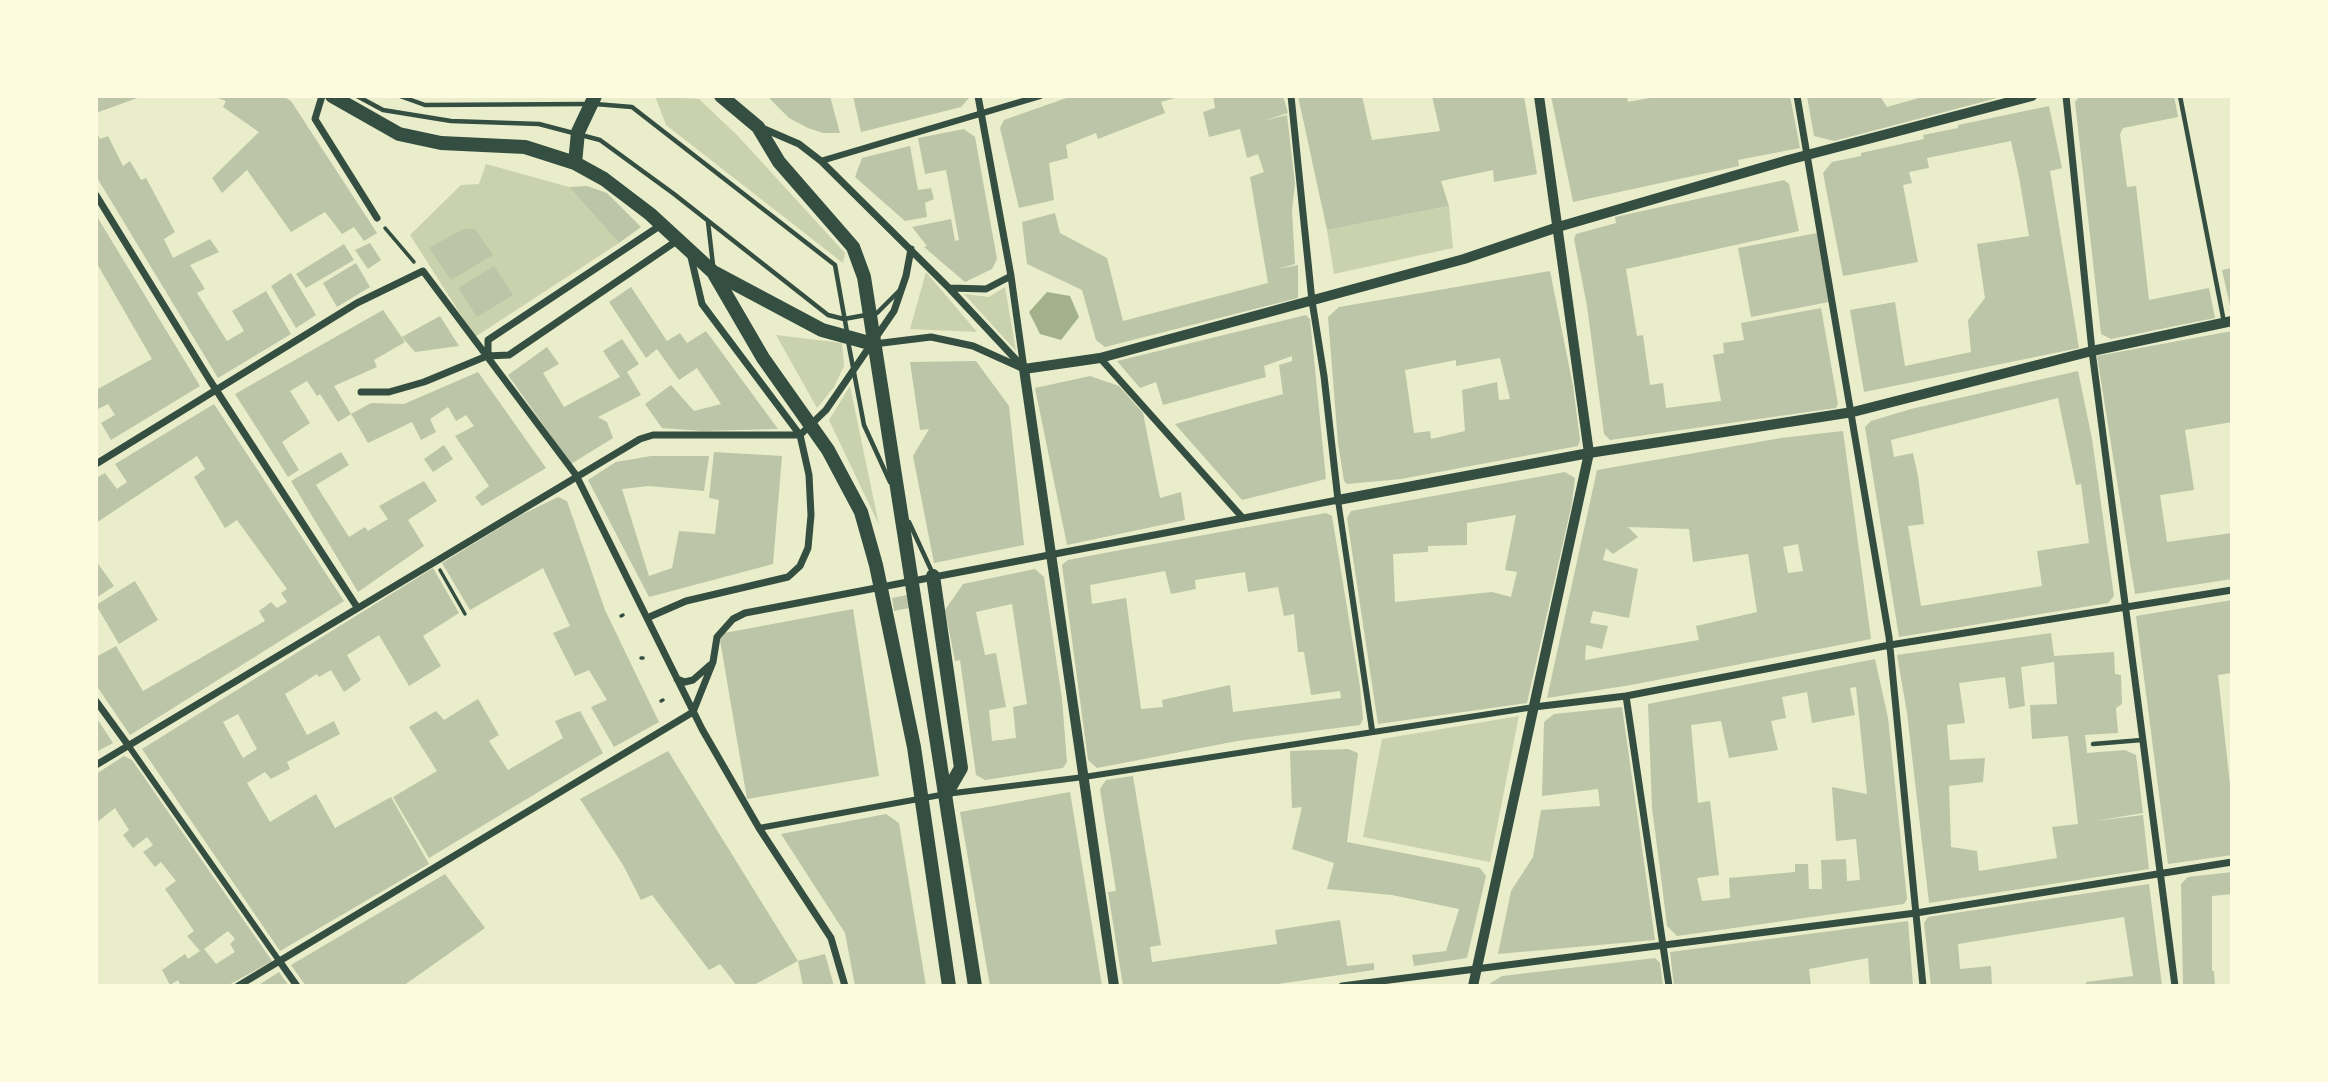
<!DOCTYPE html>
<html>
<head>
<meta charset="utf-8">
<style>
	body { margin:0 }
	#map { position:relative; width:2328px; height:1082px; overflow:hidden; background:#e9edc9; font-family:"Varela Round",sans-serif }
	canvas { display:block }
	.frame { position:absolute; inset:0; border:98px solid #fefae0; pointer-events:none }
</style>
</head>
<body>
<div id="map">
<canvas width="2328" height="1082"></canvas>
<div class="frame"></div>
</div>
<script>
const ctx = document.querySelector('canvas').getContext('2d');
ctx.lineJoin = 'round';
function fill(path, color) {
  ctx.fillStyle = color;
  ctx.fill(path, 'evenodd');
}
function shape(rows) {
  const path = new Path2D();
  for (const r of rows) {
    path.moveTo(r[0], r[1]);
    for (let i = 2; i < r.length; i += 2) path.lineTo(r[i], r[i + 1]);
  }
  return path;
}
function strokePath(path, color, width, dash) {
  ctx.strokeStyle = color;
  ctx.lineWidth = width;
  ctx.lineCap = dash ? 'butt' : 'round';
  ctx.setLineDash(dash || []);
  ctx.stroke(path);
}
fill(shape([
	[655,96,699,99,737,135,845,253,843,263,666,125],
	[486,164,569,187,619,243,475,337,410,235,461,185,479,184],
	[1449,206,1453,248,1334,274,1327,230],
	[926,272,977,332,910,329],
	[1005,287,1016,351,964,294,989,297],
	[776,335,842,343,844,366,834,387,817,408],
	[850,386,879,525,829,420],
	[1519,716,1490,862,1363,837,1382,739]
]), '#cad2ad');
fill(shape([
	[1047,292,1070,296,1079,317,1061,340,1040,334,1029,312]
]), '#a3b18a');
fill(shape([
	[96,96,140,96,140,97,96,113],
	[212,96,283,96,291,101,377,233,364,241,354,227,342,234,325,212,291,232,247,170,222,193,212,178,259,132,223,107,226,101],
	[767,96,830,96,840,133,823,133,808,128,789,118],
	[853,96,969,96,969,98,961,107,861,132],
	[1072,96,1179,97,1161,102,1165,113,1098,139,1096,133,1066,145,1068,158,1049,163,1054,200,1019,208,1000,128,1004,120],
	[1213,96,1283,96,1288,113,1263,121,1287,115,1295,184,1292,210,1295,264,1278,269,1298,265,1298,298,1105,347,1096,340,1082,290,1027,264,1022,222,1055,213,1060,233,1107,258,1123,321,1268,283,1250,177,1264,172,1258,154,1247,158,1240,129,1209,137,1203,112,1215,108],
	[1298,96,1362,96,1372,140,1440,131,1432,96,1524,96,1537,174,1494,182,1493,170,1441,181,1449,206,1327,230],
	[1551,96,1627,96,1628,102,1660,96,1790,96,1800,148,1738,160,1739,166,1573,202],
	[1807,96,1880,96,1887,107,1926,96,2001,97,1834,141,1814,136],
	[2080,96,2174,96,2178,117,2123,128,2120,134,2127,187,2136,186,2149,300,2209,288,2215,318,2111,339,2101,334,2075,102],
	[2049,106,2062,168,2050,171,2079,348,1864,392,1850,310,1895,302,1905,366,1971,352,1968,320,1985,298,1977,244,2029,236,2019,177,2011,141,1927,158,1929,168,1909,172,1912,183,1903,185,1918,262,1843,276,1823,173,1832,162,1861,156,1861,153,1924,139,1923,135,1958,128,1958,125],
	[964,129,975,137,997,259,992,269,965,282,924,247,927,246,912,227,951,219,955,241,959,240,946,170,925,174,918,138],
	[96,132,100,139,108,136,123,166,130,161,141,180,146,178,175,232,164,239,173,258,210,239,219,252,190,265,205,289,197,293,227,341,244,331,232,311,266,291,291,334,218,378,96,176],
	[910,146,918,190,931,188,934,199,925,203,927,217,905,221,855,177,862,158],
	[1784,180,1789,184,1799,231,1626,269,1637,336,1643,335,1650,385,1663,383,1666,408,1721,401,1713,355,1724,353,1723,343,1744,340,1741,323,1821,308,1838,404,1836,408,1610,440,1604,434,1587,306,1574,239,1576,234,1616,223,1615,217],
	[587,186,607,193,641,227,619,243,569,187],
	[96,215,200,386,111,440,101,423,115,415,108,404,96,410,96,390,152,359,96,262],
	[463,229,475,229,493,255,451,280,429,248],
	[1817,233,1829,302,1751,317,1738,248],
	[370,243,381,260,368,269,355,250],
	[344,244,354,260,306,288,296,274],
	[356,263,370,287,337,307,323,283],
	[494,266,513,295,477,317,458,288],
	[2232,268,2232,309,2231,310,2222,270],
	[1550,271,1573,386,1580,440,1578,446,1401,479,1347,484,1344,481,1338,443,1328,317,1339,307],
	[1500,358,1510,399,1499,400,1497,382,1462,390,1465,431,1431,439,1430,431,1414,433,1405,370,1456,360,1456,366],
	[291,273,316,315,296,328,271,286],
	[631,287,667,341,680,333,687,343,706,331,778,429,702,431,662,428,645,404,671,385,694,411,721,404,697,368,679,380,657,349,646,358,609,302],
	[383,310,405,342,374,360,377,367,334,386,351,414,371,403,404,404,478,372,546,468,482,506,475,497,489,486,455,436,474,426,466,415,456,421,448,407,430,419,436,432,421,440,412,422,368,443,351,414,338,422,320,394,317,396,307,381,290,391,310,423,282,442,299,470,288,477,235,394],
	[1306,315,1310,319,1326,479,1242,500,1175,424,1283,394,1279,365,1292,361,1292,356,1264,366,1266,377,1163,405,1156,382,1140,388,1117,361],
	[440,316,459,346,415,352,402,337],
	[2232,331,2232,422,2185,430,2194,490,2160,495,2167,542,2232,533,2232,579,2135,594,2097,356],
	[622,339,639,364,627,372,641,395,598,417,607,422,613,438,571,464,508,375,547,347,559,364,543,373,564,407,620,377,603,351],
	[976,361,1009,406,1024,545,934,563,913,456,929,429,920,430,910,362],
	[2078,371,2092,439,2114,596,2108,603,1899,637,1865,427,1871,421,1911,409],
	[2058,398,2076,485,2081,484,2089,543,2037,551,2042,586,1921,606,1908,526,1924,524,1918,476,1913,453,1894,457,1891,440],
	[1090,376,1119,386,1143,413,1160,498,1181,492,1185,520,1067,545,1035,388],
	[214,404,344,601,130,735,96,685,96,657,116,646,143,691,265,621,259,611,271,602,277,608,287,602,281,593,287,589,237,520,225,528,194,477,205,469,197,456,96,523,96,478,105,473,117,489,127,482,115,464],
	[1843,431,1871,639,1631,685,1547,698,1597,470,1781,438],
	[1628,527,1689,529,1693,562,1748,554,1757,612,1696,626,1699,640,1585,660,1586,645,1602,649,1608,626,1590,623,1593,611,1629,618,1638,569,1603,560,1606,548,1613,554,1638,537],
	[1798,544,1803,571,1788,573,1783,547],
	[444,445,453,459,433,472,424,459],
	[341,452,349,465,316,485,349,537,365,527,368,531,388,519,379,506,424,481,437,501,408,520,424,546,358,592,291,481],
	[714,452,782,456,773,564,649,597,588,480,616,462,651,456,709,456,704,491,649,486,622,489,649,576,672,568,679,531,715,534,719,500,709,498],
	[1565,472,1575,478,1572,503,1527,703,1378,724,1347,518,1351,511],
	[1516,515,1505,570,1517,572,1511,597,1492,592,1395,602,1393,554,1428,552,1428,546,1467,545,1467,523],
	[558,497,567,501,605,610,659,722,614,747,591,707,607,700,589,670,575,676,553,633,570,626,543,568,470,610,442,563,519,516],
	[1326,513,1332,516,1360,687,1363,719,1360,725,1237,741,1097,768,1088,760,1062,565,1068,560,1115,551],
	[1165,571,1171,594,1196,589,1195,580,1245,572,1248,592,1278,587,1284,616,1294,614,1298,652,1304,652,1311,695,1340,691,1341,698,1233,712,1230,685,1162,700,1163,707,1141,709,1126,598,1092,604,1090,585],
	[96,561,114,586,96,598],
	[433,568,459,613,423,636,441,666,409,686,379,635,347,655,361,680,344,692,331,670,319,677,317,674,285,694,307,735,334,721,340,734,287,762,290,769,271,779,265,772,247,783,270,822,316,794,335,828,391,797,429,864,280,951,142,749],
	[238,714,257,749,243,758,223,722],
	[1035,569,1044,577,1062,699,1067,762,1063,768,985,780,976,775,960,660,955,661,945,610,963,584],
	[1012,604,1027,704,1013,707,1016,738,992,741,989,710,1006,707,996,653,985,655,976,612],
	[135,581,158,620,119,644,96,605],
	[907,595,909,608,894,611,892,598],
	[2232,600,2232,673,2218,675,2232,803,2232,855,2168,864,2136,616],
	[853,609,879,776,747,799,719,634],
	[2051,633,2054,656,2114,652,2115,674,2121,675,2122,704,2116,708,2118,733,2085,735,2087,753,2125,750,2136,755,2143,813,2095,821,2143,815,2149,869,1929,903,1907,713,1897,655],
	[2054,662,2057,704,2030,705,2032,739,2068,736,2078,824,2052,827,2057,858,1979,871,1977,851,1951,847,1949,786,1983,782,1985,758,1950,760,1947,725,1965,723,1959,683,2005,677,2009,709,2025,706,2021,667],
	[1875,659,1888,718,1907,899,1904,904,1677,936,1667,926,1662,885,1652,808,1648,704],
	[1856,687,1867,794,1832,787,1836,841,1856,839,1860,880,1847,881,1846,859,1821,860,1822,889,1809,889,1808,864,1795,864,1795,872,1729,878,1730,898,1702,901,1697,878,1719,875,1710,801,1698,803,1691,725,1721,721,1729,758,1778,750,1771,721,1786,718,1782,697,1807,692,1812,723,1855,715,1850,688],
	[478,699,499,735,489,741,508,770,563,738,555,721,580,711,603,753,429,858,393,797,437,771,409,727,436,711,444,720],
	[1622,707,1655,940,1498,954,1511,891,1533,857,1541,810,1600,806,1598,789,1542,796,1544,722,1554,714],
	[96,717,113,743,96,752],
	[1348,749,1358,753,1347,842,1480,868,1486,876,1467,958,1414,966,1412,955,1446,951,1459,909,1392,895,1327,889,1334,863,1292,849,1302,807,1292,808,1290,751],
	[668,751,798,961,752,986,737,986,720,964,709,970,652,895,641,900,623,865,580,799],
	[124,756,132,760,272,961,227,986,181,986,178,980,170,985,162,970,185,954,188,959,200,951,187,936,194,931,165,889,176,881,161,862,155,867,143,852,153,845,147,837,133,848,123,835,129,830,115,808,96,823,96,774],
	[228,931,235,939,230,944,235,952,216,964,204,949],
	[1133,776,1161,945,1150,947,1152,962,1277,944,1275,930,1340,920,1347,966,1374,963,1374,970,1264,986,1123,986,1108,892,1116,891,1100,789,1106,780],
	[1070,792,1102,986,990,986,960,812],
	[886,814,899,823,926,986,855,986,845,933,781,834],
	[2232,872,2232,894,2212,896,2212,971,2214,971,2215,986,2183,986,2181,884,2188,877],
	[445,874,485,928,403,986,306,986,291,965],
	[2149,884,2162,986,2086,986,2086,982,2133,976,2124,917,1958,944,1960,969,1991,966,1992,986,1931,986,1924,923,1928,917],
	[1908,921,1913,986,1870,986,1868,958,1809,969,1811,986,1674,986,1670,952],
	[825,954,834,986,803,986,798,961],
	[1655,958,1660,963,1663,986,1486,986,1502,976],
	[279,972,289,986,257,986]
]), '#bcc5a7');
strokePath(shape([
	[385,228,414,262],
	[440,570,465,614],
	[621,616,623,615],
	[641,658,643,658],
	[661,701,663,700]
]), '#344e41', 3.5);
strokePath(shape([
	[357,96,383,110,451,121,539,124,600,140,674,194,828,315,844,319,877,313,899,291],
	[400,96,425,105,587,104],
	[2180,96,2224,322],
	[595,104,632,107,835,265,847,332],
	[708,222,713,265],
	[848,341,864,425,890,482],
	[909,522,933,574],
	[2093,744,2142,740]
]), '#344e41', 4.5);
strokePath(shape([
	[821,161,1040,96],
	[1338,500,1372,730],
	[128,745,280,962],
	[759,828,946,794,1084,777,1534,707]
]), '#344e41', 6);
strokePath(shape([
	[322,96,315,119,377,218],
	[978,96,1011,276,1024,369],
	[1797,96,1889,637,1923,986],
	[2066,96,2092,351,2175,986],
	[762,128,799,144,821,161,949,288,986,289,1011,276],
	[96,195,209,379,357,607],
	[949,288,1021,365],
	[874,344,931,337,973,346,1024,369],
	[488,355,488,340,661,225],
	[1100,358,1241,516],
	[361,392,389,392,424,382,487,356,509,355,678,240],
	[96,464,357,303,423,271,576,475,702,729,759,828,831,938,845,986],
	[647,618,686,601,788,577,800,566,808,548,811,515,809,475,800,435,702,304,690,253],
	[677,679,685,682,693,680,710,665],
	[1626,696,1669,986],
	[96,701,128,745],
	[1534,707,1626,696,1890,645,2232,590],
	[96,765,640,439,653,435,800,435,826,410,894,311,906,276,911,249],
	[280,962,297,986],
	[238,986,693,712,713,662,717,637,733,619,745,613,1338,500,1324,376,1312,301,1291,96],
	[1342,986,1916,913,2232,862]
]), '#344e41', 7);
strokePath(shape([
	[1338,500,1589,453,1853,412,2092,351,2232,321],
	[1114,986,1024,369,1100,358,1464,259,1558,227,1788,160,2032,96],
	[1473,986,1589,453,1539,96]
]), '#344e41', 10);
strokePath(shape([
	[332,96,399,134,441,143,525,147,575,163,604,179,650,214,713,272,763,358,828,450,861,512,876,565,914,747,949,986],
	[721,96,758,127,779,162,853,247,864,277,975,986],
	[575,163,578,132,595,96],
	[715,273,822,330,873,344],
	[933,576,961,768,946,794]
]), '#344e41', 14);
</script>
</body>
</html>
